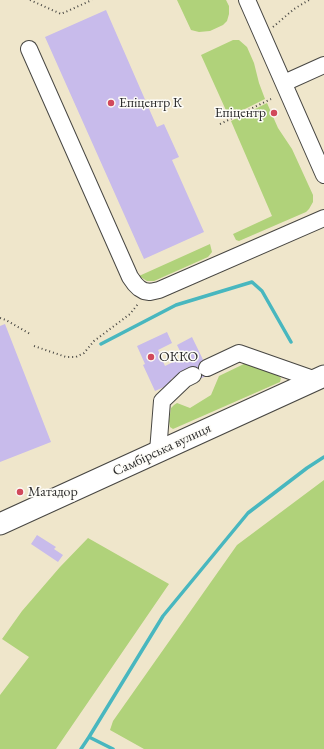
<!DOCTYPE html>
<html>
<head>
<meta charset="utf-8">
<style>
	body { margin:0 }
	canvas { display:block; background:#efe6cb }
</style>
</head>
<body>
<canvas width="324" height="749"></canvas>
<script>
const ctx = document.querySelector('canvas').getContext('2d');
ctx.lineJoin = 'round';
function fill(path, color) {
  ctx.fillStyle = color;
  ctx.fill(path, 'evenodd');
}
function shape(rows) {
  const path = new Path2D();
  for (const r of rows) {
    path.moveTo(r[0], r[1]);
    for (let i = 2; i < r.length; i += 2) path.lineTo(r[i], r[i + 1]);
  }
  return path;
}
function strokePath(path, color, width, dash) {
  ctx.strokeStyle = color;
  ctx.lineWidth = width;
  ctx.lineCap = dash ? 'butt' : 'round';
  ctx.setLineDash(dash || []);
  ctx.stroke(path);
}
function write(font, color, halo, rows, align = 'center') {
  ctx.font = font + ' "EB Garamond",serif';
  ctx.lineWidth = 3;
  ctx.setLineDash([]);
  ctx.textBaseline = 'middle';
  ctx.strokeStyle = halo;
  ctx.fillStyle = color;
  for (const [text, x, y, turn = 0] of rows) {
    ctx.save();
    ctx.translate(x, y);
    ctx.rotate((+turn || 0) * Math.PI / 180);
    ctx.textAlign = isNaN(turn) ? turn : align;
    if (halo) ctx.strokeText(text, 0, 0);
    ctx.fillText(text, 0, 0);
    ctx.restore();
  }
}
fill(shape([
	[177,0,226,0,229,6,229,14,227,21,223,25,210,31,199,32,191,30],
	[233,40,239,40,247,47,254,63,259,83,265,99,229,117,201,55],
	[267,103,278,128,292,149,313,195,313,202,309,209,306,212,239,241,236,240,233,234,272,216,231,121],
	[210,244,212,252,208,257,154,281,147,281,139,276],
	[246,363,276,374,281,378,280,382,173,429,170,427,169,421,171,408,174,405,177,403,190,408,211,395,219,376],
	[324,480,324,749,144,749,110,730,113,721,237,545],
	[88,538,169,584,56,749,0,749,0,695,29,657,2,639,22,611,60,567]
]), '#b0d27a');
strokePath(shape([
	[101,344,176,305,252,282,262,291,291,342],
	[81,749,89,737],
	[113,749,89,737,163,616,248,513,307,468,324,457]
]), '#48b7bf', 3.5);
fill(shape([
	[106,10,157,127,164,124,179,157,172,160,204,232,144,259,45,37],
	[5,324,51,442,0,462,0,326],
	[167,332,172,343,158,350,165,366,183,357,177,345,192,337,210,374,196,381,190,370,171,379,173,383,155,391,143,365,145,364,137,346],
	[37,535,56,547,54,549,63,555,58,562,31,544]
]), '#c8bbeb');
const minor = shape([
	[247,0,324,175],
	[29,49,130,277,135,284,139,288,144,291,150,292,159,290,324,218],
	[284,83,324,65],
	[207,368,239,353,316,380],
	[158,452,162,401,185,379,193,375]
]);
const major = shape([
	[0,524,324,376]
]);
strokePath(minor, '#484743', 18);
strokePath(major, '#484743', 23);
strokePath(shape([
	[30,0,61,14,92,0],
	[273,27,294,9,309,0],
	[220,124,271,99],
	[0,318,6,320,30,334],
	[34,346,66,357,76,357,84,353,94,341,130,314,138,304]
]), '#484743', 2, [1, 3]);
strokePath(minor, '#fff', 16);
strokePath(major, '#fff', 21);
for (const [x, y, r, color] of [
	[111,103,4,"#d1495b"],
	[274,113,4,"#d1495b"],
	[151,357,4,"#d1495b"],
	[20,492,4,"#d1495b"]
]) {
  const dot = new Path2D();
  dot.arc(x, y, r, 0, 2 * Math.PI);
  ctx.fillStyle = color;
  ctx.fill(dot);
  strokePath(dot, '#fdfcf7', 1.5);
}
write('14px', '#2b2b2b', '#fdfcf7', [
	["Епіцентр К",119,103],
	["Епіцентр",266,113,"right"],
	["ОККО",159,357],
	["Матадор",28,492]
], 'left');
write('14px', '#2b2b2b', '#fdfcf7', [
	["Самбірська вулиця",162,450,-25]
]);
</script>
</body>
</html>
